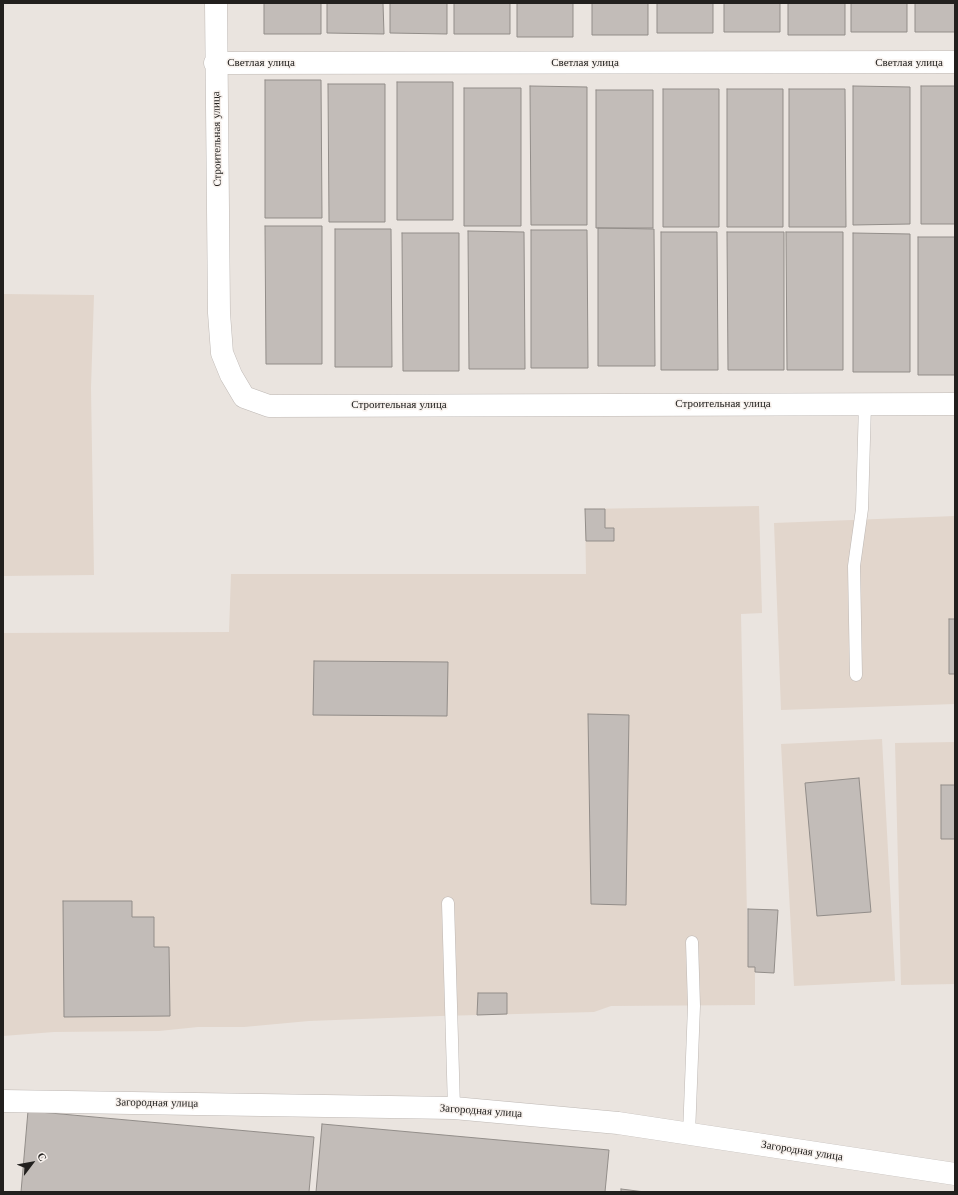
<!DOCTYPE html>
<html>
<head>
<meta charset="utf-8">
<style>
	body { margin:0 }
	#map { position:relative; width:958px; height:1195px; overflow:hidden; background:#eae4df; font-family:"Libre Baskerville",serif }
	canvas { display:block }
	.frame { position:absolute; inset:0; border:4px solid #22201e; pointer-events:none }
	.north { position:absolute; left:12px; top:1143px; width:40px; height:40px; -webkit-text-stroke:3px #f7f1ed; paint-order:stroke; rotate:58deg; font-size:11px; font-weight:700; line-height:16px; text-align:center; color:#22201e }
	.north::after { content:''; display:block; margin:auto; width:14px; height:18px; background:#22201e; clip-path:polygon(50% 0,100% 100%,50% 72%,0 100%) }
</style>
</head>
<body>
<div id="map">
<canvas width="958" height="1195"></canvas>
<div class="frame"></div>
<div class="north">С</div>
</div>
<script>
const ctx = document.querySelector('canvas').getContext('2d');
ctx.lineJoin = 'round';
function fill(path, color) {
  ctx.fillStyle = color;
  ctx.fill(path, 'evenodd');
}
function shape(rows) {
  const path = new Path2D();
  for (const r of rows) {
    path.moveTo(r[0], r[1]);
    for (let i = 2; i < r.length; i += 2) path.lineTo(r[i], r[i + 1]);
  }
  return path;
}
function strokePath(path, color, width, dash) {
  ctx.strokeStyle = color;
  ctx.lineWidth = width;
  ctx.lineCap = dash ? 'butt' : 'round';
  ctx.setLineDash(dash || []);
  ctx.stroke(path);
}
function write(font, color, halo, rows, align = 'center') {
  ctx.font = font + ' "Libre Baskerville",serif';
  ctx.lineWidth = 3;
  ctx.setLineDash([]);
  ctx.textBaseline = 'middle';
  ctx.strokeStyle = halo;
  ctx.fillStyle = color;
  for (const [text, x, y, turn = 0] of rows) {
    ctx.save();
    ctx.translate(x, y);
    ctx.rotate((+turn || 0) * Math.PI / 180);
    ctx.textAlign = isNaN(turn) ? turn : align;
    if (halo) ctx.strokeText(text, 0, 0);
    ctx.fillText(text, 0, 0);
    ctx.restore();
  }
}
fill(shape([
	[3,294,94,295,91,388,94,575,3,576],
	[759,506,762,613,741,614,748,967,755,967,755,1005,611,1006,594,1012,440,1016,309,1021,244,1027,198,1027,159,1031,54,1032,3,1036,3,633,229,632,231,574,586,574,585,509],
	[955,516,955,704,781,710,774,523],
	[882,739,895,981,794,986,781,744],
	[955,742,955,984,901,985,895,743]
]), '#e2d6cc');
const building = shape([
	[264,3,321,3,321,34,264,34,264,3],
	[327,3,383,3,384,34,327,33,327,3],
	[390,3,447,3,447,34,390,33,390,3],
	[454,3,510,3,510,34,454,34,454,3],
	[517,3,573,3,573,37,517,37,517,3],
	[592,3,648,3,648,35,592,35,592,3],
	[657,3,713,3,713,33,657,33,657,3],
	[724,3,780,3,780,32,724,32,724,3],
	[788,3,845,3,845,35,788,35,788,3],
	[851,3,907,3,907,32,851,32,851,3],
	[915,3,955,3,955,32,915,32,915,3],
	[265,80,321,80,322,218,265,218,265,80],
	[397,82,453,82,453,220,397,220,397,82],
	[328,84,385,84,385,222,329,222,328,84],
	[530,86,587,87,587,225,531,225,530,86],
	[853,86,910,87,910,224,853,225,853,86],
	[921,86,955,86,955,224,921,224,921,86],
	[464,88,521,88,521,226,464,226,464,88],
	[663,89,719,89,719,227,663,227,663,89],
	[727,89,783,89,783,227,727,227,727,89],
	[789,89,845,89,846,227,789,227,789,89],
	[596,90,653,90,653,228,596,228,596,90],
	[265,226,322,226,322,364,266,364,265,226],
	[598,228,654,229,655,366,598,366,598,228],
	[335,229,391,229,392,367,335,367,335,229],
	[531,230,587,230,588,368,531,368,531,230],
	[468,231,524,232,525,369,469,369,468,231],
	[661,232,717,232,718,370,661,370,661,232],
	[727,232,784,232,784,370,728,370,727,232],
	[786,232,843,232,843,370,787,370,786,232],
	[402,233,459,233,459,371,403,371,402,233],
	[853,233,910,234,910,372,853,372,853,233],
	[918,237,955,237,955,375,918,375,918,237],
	[585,509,605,509,605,528,614,528,614,541,586,541,585,509],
	[949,619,955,619,955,674,949,674,949,619],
	[314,661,448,662,447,716,313,715,314,661],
	[588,714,629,715,626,905,591,904,588,714],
	[859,778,871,912,817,916,805,783,859,778],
	[941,785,955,785,955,839,941,839,941,785],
	[63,901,132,901,132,917,154,917,154,947,169,947,170,1016,64,1017,63,901],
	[748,909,778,910,774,973,755,972,755,967,748,967,748,909],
	[478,993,507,993,507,1014,477,1015,478,993],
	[28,1111,314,1137,309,1192,21,1192,28,1111],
	[322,1124,609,1150,605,1192,316,1192,322,1124],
	[621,1189,645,1192,621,1192,621,1189]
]);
fill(building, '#c2bcb8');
strokePath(building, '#928d89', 1);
const lane = shape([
	[856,675,854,566,862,509,865,404],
	[448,903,454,1108],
	[689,1134,694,1006,692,942]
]);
const street = shape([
	[216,3,219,313,222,353,231,375,244,397,269,406,955,404],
	[215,63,955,62],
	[3,1101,454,1108,618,1123,955,1174]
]);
strokePath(lane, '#beb8b4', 13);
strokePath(street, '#beb8b4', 23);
strokePath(lane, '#fff', 12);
strokePath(street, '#fff', 22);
write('11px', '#22201e', '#f7f1ed', [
	["Светлая улица",261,63],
	["Светлая улица",585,63],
	["Светлая улица",909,63],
	["Строительная улица",217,139,-91],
	["Строительная улица",723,404],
	["Строительная улица",399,405],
	["Загородная улица",157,1103,1],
	["Загородная улица",481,1111,4],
	["Загородная улица",802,1151,9]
]);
</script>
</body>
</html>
